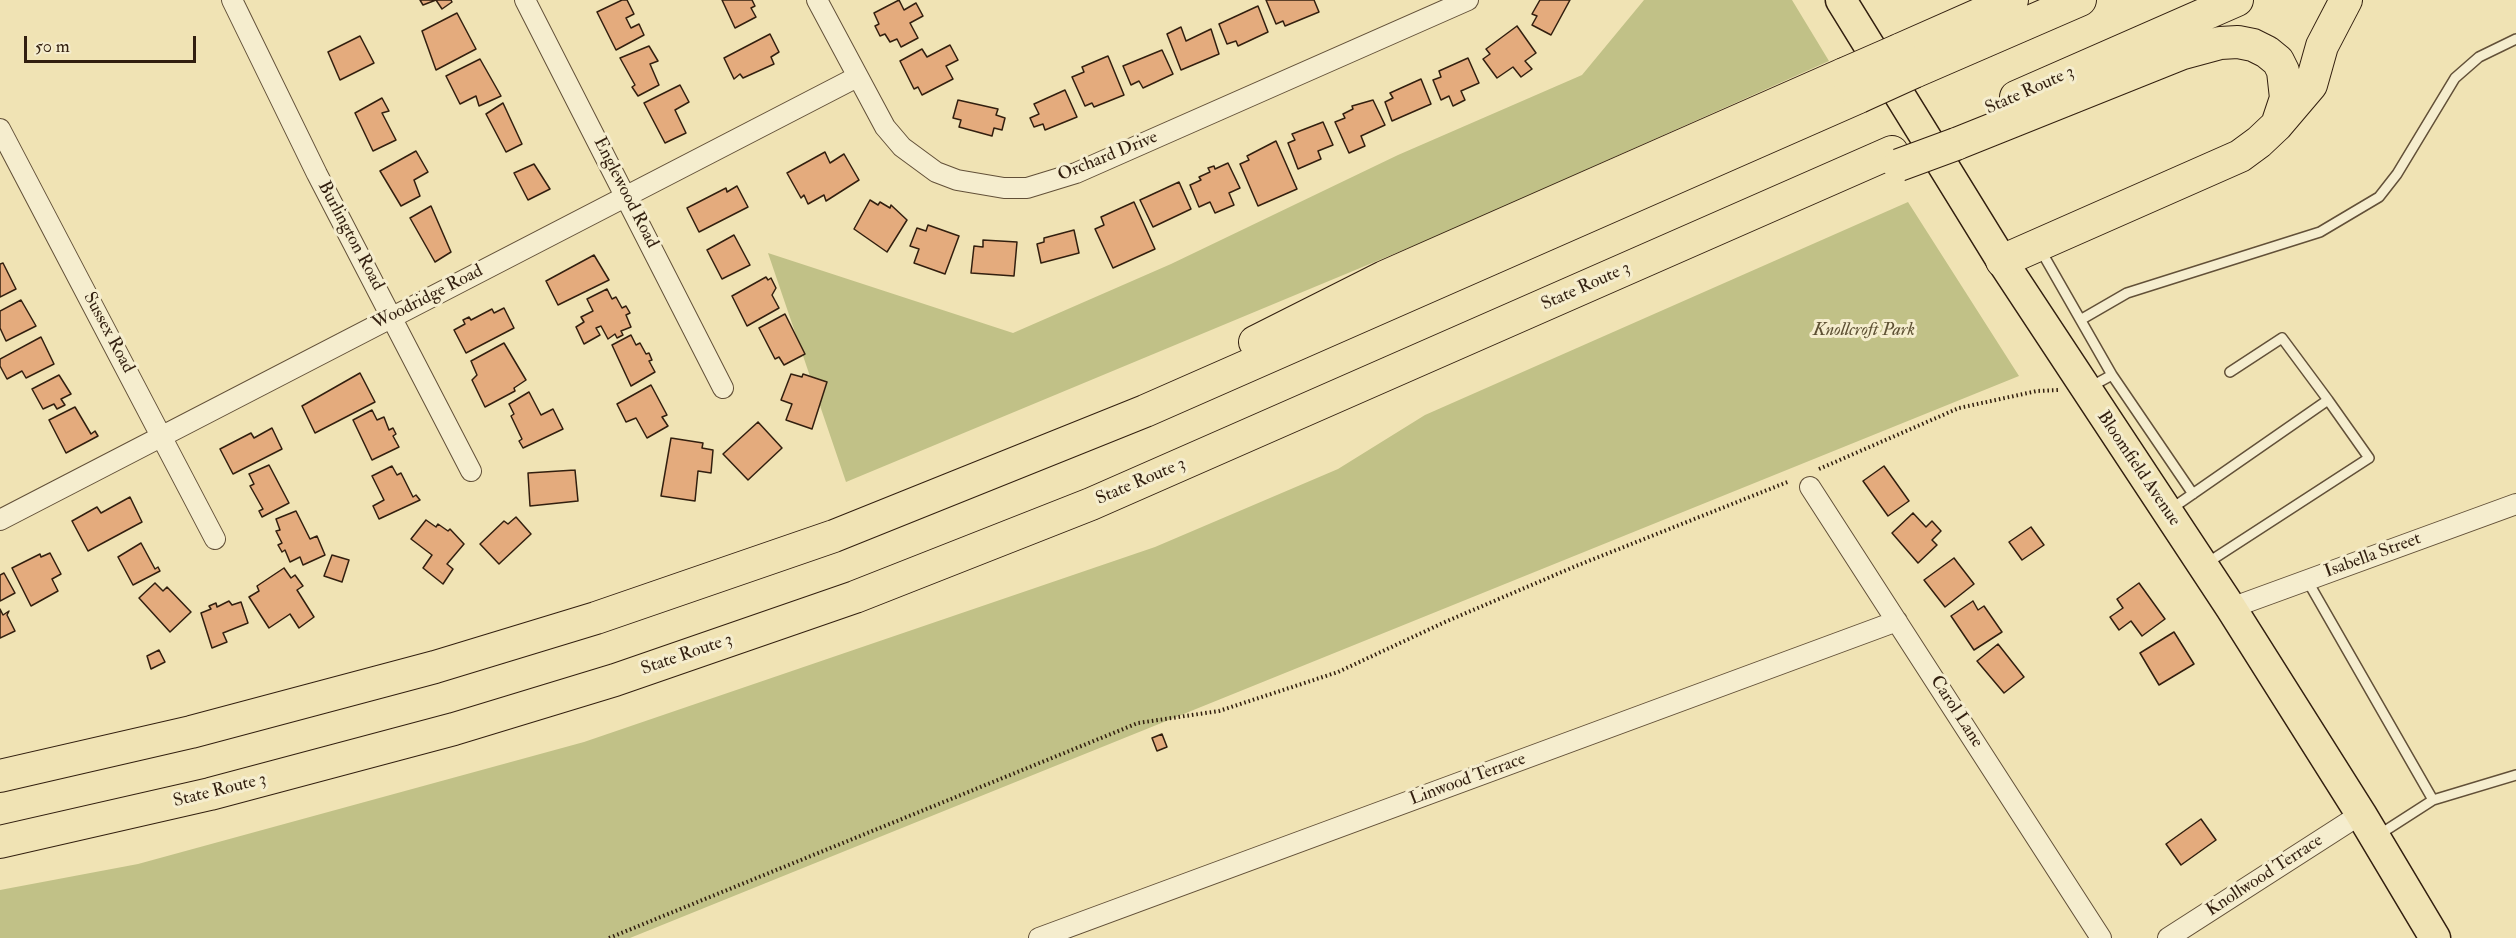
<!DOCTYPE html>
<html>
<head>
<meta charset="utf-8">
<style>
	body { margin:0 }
	#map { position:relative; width:2516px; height:938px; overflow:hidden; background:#f0e3b4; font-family:"IM FELL Double Pica",serif }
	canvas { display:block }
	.scale { position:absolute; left:24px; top:36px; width:172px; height:27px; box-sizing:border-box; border:3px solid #321f0f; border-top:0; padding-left:8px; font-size:18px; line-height:21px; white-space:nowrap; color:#321f0f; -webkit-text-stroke:4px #f5edce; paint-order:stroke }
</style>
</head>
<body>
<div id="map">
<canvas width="2516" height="938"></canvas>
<div class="scale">50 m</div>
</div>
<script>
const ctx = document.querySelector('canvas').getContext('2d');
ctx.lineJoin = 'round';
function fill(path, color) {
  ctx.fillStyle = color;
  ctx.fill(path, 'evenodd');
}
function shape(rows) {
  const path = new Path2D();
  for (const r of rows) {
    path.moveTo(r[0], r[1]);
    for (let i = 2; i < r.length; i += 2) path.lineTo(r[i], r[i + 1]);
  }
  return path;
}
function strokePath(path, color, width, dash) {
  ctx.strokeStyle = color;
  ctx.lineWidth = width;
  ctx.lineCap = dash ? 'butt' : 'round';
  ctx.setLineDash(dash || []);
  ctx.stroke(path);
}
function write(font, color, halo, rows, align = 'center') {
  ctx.font = font + ' "IM FELL Double Pica",serif';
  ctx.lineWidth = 6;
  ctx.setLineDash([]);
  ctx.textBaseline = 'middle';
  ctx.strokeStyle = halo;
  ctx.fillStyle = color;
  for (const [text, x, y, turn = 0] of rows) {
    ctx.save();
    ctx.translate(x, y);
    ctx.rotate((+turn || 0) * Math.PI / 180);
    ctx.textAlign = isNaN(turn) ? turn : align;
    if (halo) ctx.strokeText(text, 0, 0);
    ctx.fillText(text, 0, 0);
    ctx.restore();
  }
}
fill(shape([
	[1644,0,1792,0,1829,61,1449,231,846,482,768,253,1013,333,1171,264,1398,155,1582,75],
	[1908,202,2019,376,630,938,0,938,0,890,138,864,584,742,1155,547,1338,469,1425,415]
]), '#c1c187');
const building = shape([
	[420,0,451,0,452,2,442,9,436,0,423,5,420,0],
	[622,0,627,0,634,14,626,18,631,28,639,24,644,35,616,50,597,12,622,0],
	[722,0,752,0,755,6,751,8,756,17,735,28,722,0],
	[899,0,904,10,916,3,923,16,910,23,918,38,901,47,897,39,890,42,885,34,880,36,875,26,879,24,874,13,899,0],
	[1266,0,1314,0,1319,12,1285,26,1283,21,1276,24,1266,0],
	[1540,0,1570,0,1551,35,1532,25,1537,16,1532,14,1540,0],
	[1258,6,1268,32,1238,46,1236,41,1227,44,1219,24,1258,6],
	[457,13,476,49,436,70,422,31,457,13],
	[1517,26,1536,53,1525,61,1532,69,1521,77,1513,67,1497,78,1483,59,1490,54,1486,49,1517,26],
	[1181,27,1186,41,1211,29,1219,54,1181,70,1167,34,1181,27],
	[770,34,779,52,771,57,774,64,743,78,740,74,734,79,724,58,770,34],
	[360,36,374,63,340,80,328,52,360,36],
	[950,45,958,60,946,66,953,79,922,95,918,87,914,89,900,61,922,49,927,57,950,45],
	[649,46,658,61,650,64,659,85,638,96,632,87,635,85,620,58,649,46],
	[1162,50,1173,74,1143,88,1139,81,1131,85,1123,66,1162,50],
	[1108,56,1124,95,1094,107,1092,103,1085,106,1072,77,1084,72,1082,67,1108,56],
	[1468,58,1479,83,1461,91,1465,100,1453,106,1449,96,1441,100,1433,80,1441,77,1439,71,1468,58],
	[480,59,501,96,479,106,476,96,460,104,446,76,480,59],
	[1421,79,1431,104,1392,121,1385,102,1393,98,1390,93,1421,79],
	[680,85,689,102,675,110,686,133,665,143,644,103,680,85],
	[1065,90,1077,117,1045,130,1043,124,1034,127,1030,118,1039,114,1034,104,1065,90],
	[382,98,389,111,382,113,396,140,373,151,355,113,382,98],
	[958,100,998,109,996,115,1005,118,1002,130,994,128,992,136,959,127,961,120,953,118,958,100],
	[1373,100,1385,125,1361,136,1365,146,1349,153,1335,122,1345,118,1343,114,1353,109,1352,106,1373,100],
	[503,103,522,144,506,152,486,114,503,103],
	[1323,122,1333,145,1318,151,1321,159,1298,169,1288,143,1295,140,1292,134,1323,122],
	[1276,141,1297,189,1258,206,1240,164,1249,160,1247,156,1276,141],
	[416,151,428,172,414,180,420,196,401,206,380,171,416,151],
	[825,152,830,163,844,154,859,180,826,201,824,195,808,204,804,195,801,198,787,173,825,152],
	[1228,163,1240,188,1229,193,1234,205,1215,213,1210,202,1199,207,1190,185,1201,180,1199,177,1210,172,1208,168,1214,166,1215,169,1228,163],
	[534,164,550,189,528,200,514,173,534,164],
	[1179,182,1191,209,1153,227,1140,200,1179,182],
	[737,186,748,207,699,232,687,208,726,188,727,192,737,186],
	[870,200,878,205,880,202,890,208,891,205,907,220,887,252,854,229,870,200],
	[1134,202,1155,249,1113,268,1095,229,1104,225,1101,217,1134,202],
	[431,206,451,252,435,262,410,218,431,206],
	[928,225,959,236,945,274,914,263,919,249,910,246,917,228,926,231,928,225],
	[1074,230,1079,253,1041,263,1037,244,1044,242,1044,238,1074,230],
	[734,235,750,265,722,279,707,250,734,235],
	[983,240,1017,242,1014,276,971,273,974,246,983,247,983,240],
	[594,255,609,280,558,305,546,281,594,255],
	[3,263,16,289,0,297,0,264,3,263],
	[766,277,768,280,771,278,776,288,772,295,779,308,747,326,732,296,766,277],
	[607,289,612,299,616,297,622,308,626,306,630,313,626,315,631,327,621,331,623,335,617,338,615,334,608,339,601,326,596,328,600,335,584,344,576,327,584,322,581,317,593,311,587,299,607,289],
	[21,300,36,326,6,341,0,328,0,311,21,300],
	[504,308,514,328,466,353,454,330,465,324,463,320,469,317,471,320,492,309,494,313,504,308],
	[785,314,805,354,784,365,779,357,775,359,759,328,785,314],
	[631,335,636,345,640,343,646,354,649,353,652,360,649,361,655,372,631,386,612,345,631,335],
	[41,337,54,364,26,378,22,371,7,379,0,366,0,359,41,337],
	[504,343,526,380,514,388,515,391,485,407,472,380,477,375,471,361,504,343],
	[360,373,375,402,315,433,302,406,360,373],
	[791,374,802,377,803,374,827,382,812,429,786,420,792,404,781,400,791,374],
	[59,375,71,394,61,399,65,405,57,409,54,404,43,409,32,389,59,375],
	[651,385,667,415,662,417,668,426,647,438,636,418,626,422,617,404,651,385],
	[529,392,541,415,553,409,563,429,523,448,519,441,522,439,511,416,514,414,509,404,529,392],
	[75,407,91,434,95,431,98,436,66,453,49,420,75,407],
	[372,410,377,420,384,417,389,430,393,428,396,434,393,436,399,447,372,460,353,420,372,410],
	[758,422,782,448,748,480,723,454,758,422],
	[272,428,282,449,233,474,220,449,251,433,254,438,272,428],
	[671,438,703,443,702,448,713,450,711,473,698,471,695,501,661,496,671,438],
	[269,465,289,503,262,517,259,511,263,509,250,486,254,484,249,474,269,465],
	[392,466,397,475,401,473,413,497,416,495,420,500,379,519,373,506,384,500,372,476,392,466],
	[1884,466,1909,501,1888,516,1863,481,1884,466],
	[575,470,578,501,530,506,528,473,575,470],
	[130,497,142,522,88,551,72,521,97,507,101,513,130,497],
	[296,511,310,539,317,536,325,555,303,565,300,557,290,562,285,550,282,552,278,545,282,543,276,531,280,530,276,519,296,511],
	[1913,513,1926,527,1932,521,1941,531,1932,540,1937,545,1918,563,1892,533,1913,513],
	[516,517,531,534,499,564,480,544,504,521,508,524,516,517],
	[426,520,436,527,438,524,448,531,450,529,464,544,447,564,453,569,443,584,423,568,432,555,411,539,426,520],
	[2031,527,2044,545,2022,560,2009,542,2031,527],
	[141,543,155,569,158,567,160,571,133,585,118,557,141,543],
	[50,553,61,574,52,579,58,591,31,606,12,568,40,554,41,557,50,553],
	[332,555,349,560,342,582,324,576,332,555],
	[1954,558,1974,584,1945,607,1924,580,1954,558],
	[284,568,291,578,295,575,303,586,297,590,314,617,299,628,290,614,269,628,249,597,259,591,257,586,284,568],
	[4,573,15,593,0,601,0,575,4,573],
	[155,583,163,591,167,587,191,612,170,632,139,598,155,583],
	[2139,583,2165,619,2142,636,2131,621,2119,630,2110,617,2123,608,2117,599,2139,583],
	[229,601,232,605,241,602,248,623,223,633,227,642,212,648,201,613,211,609,209,606,216,603,217,607,229,601],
	[1973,601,1978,610,1984,606,2002,632,1974,650,1951,616,1973,601],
	[0,609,3,615,9,611,7,615,15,631,0,638,0,609],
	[2174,632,2194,664,2159,685,2140,653,2174,632],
	[1998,644,2024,677,2004,693,1977,661,1998,644],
	[159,650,165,662,151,669,147,656,159,650],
	[1162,734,1167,747,1157,751,1152,738,1162,734],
	[2201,819,2216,840,2181,865,2166,844,2201,819]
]);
fill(building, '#e4ab7d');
strokePath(building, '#321f0f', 1.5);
const service = shape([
	[2040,249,2112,375],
	[2082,319,2127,293,2320,232,2379,197,2397,174,2455,78,2479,57,2516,39],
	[2230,372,2282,338,2328,400],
	[2090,387,2112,375,2193,494],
	[2171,509,2328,400,2369,458,2207,563],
	[2307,580,2433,800,2377,836],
	[2433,800,2516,775]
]);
const minor = shape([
	[232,0,317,174,471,471],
	[525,0,723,388],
	[817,0,885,127,902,147,936,172,957,180,1004,188,1027,188,1076,173,1468,0],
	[0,129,215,539],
	[1810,487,2101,938],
	[0,520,857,77],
	[2231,608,2516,504],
	[1039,938,1897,621],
	[2168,938,2361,814]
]);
const primary = shape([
	[1841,0,2002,261,2231,608,2361,814,2435,938]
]);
const trunk = shape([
	[1899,50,2012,0],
	[1914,72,2080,0],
	[2016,97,2237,0],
	[1956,144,2183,53,2220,43,2238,42,2253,45,2267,52,2278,61,2283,71,2286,98,2277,125],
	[2002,261,2240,156,2259,142,2277,125,2311,85,2322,46,2346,0],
	[1255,342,1384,277,1844,74],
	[0,776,191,732,435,667,596,618,834,536,1145,411,1859,97],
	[0,842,210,794,454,729,615,680,855,597,1091,504,1892,152]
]);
strokePath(service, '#625038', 12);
strokePath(minor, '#625038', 22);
strokePath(primary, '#321f0f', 33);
strokePath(trunk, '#321f0f', 34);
strokePath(shape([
	[1819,469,1959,408,2037,391,2058,390],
	[609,938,1138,723,1219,711,1338,672,1445,622,1576,566,1790,481]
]), '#321f0f', 4, [1.5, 3]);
strokePath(service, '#f5edce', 9);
strokePath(minor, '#f5edce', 20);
strokePath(primary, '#f0e3b4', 30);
strokePath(trunk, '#f0e3b4', 32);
const trunkBridge = shape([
	[1844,74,1899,50],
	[1859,97,1914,72],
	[1899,165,1956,144]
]);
strokePath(trunkBridge, '#321f0f', 34, []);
strokePath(trunkBridge, '#f0e3b4', 32);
write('18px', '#321f0f', '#f5edce', [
	["State Route 3",2030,91,-24],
	["Orchard Drive",1108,157,-22],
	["Englewood Road",625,193,63],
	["Burlington Road",350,236,62],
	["State Route 3",1586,287,-24],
	["Woodridge Road",428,298,-27],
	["Sussex Road",108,333,62],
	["Bloomfield Avenue",2138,469,56],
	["State Route 3",1141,482,-23],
	["Isabella Street",2373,556,-20],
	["State Route 3",687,655,-19],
	["Carol Lane",1956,712,57],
	["Linwood Terrace",1468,780,-20],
	["State Route 3",220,791,-14],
	["Knollwood Terrace",2265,876,-33]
]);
write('italic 18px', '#5d5033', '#f5edce', [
	["Knollcroft Park",1864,331]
]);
</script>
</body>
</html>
